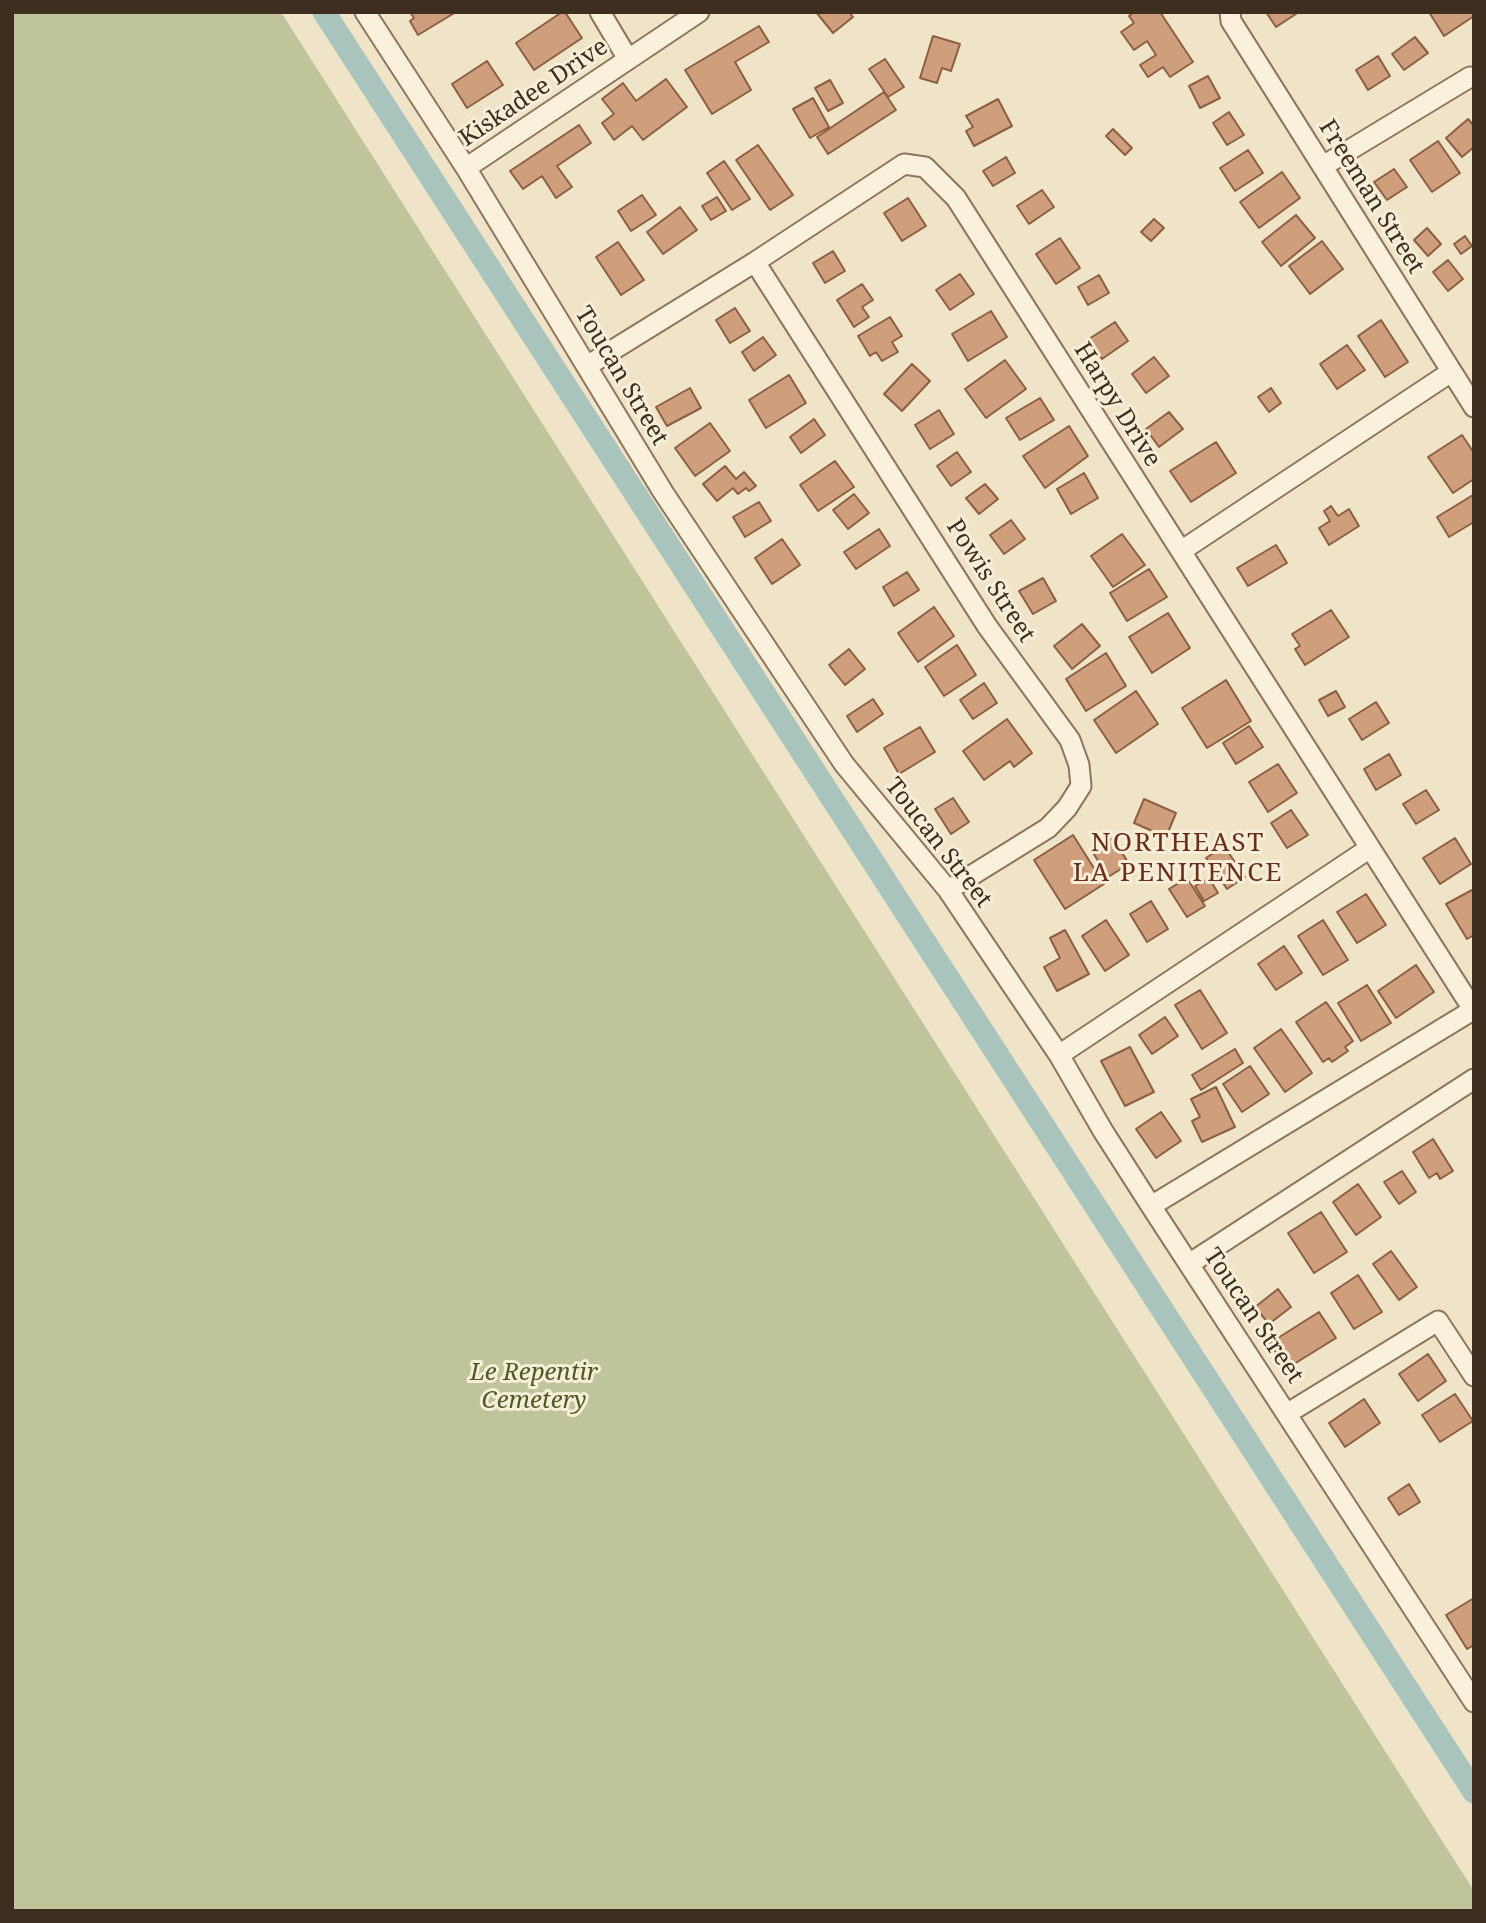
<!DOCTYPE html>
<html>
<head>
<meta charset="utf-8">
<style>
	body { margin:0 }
	#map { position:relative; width:1486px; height:1923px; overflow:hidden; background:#f0e4c8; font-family:"Noto Serif",serif }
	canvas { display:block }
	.frame { position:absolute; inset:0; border:14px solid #3d2e20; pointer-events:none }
</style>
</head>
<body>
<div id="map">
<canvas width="1486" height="1923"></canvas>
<div class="frame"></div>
</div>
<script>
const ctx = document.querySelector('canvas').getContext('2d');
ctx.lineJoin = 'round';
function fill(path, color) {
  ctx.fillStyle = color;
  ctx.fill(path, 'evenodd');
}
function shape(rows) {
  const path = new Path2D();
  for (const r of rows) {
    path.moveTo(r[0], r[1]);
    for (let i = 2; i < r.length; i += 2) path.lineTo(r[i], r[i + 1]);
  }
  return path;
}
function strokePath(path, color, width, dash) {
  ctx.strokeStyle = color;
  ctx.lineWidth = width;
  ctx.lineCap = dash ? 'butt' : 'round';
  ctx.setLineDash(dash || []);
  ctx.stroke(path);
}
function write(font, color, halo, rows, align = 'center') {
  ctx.font = font + ' "Noto Serif",serif';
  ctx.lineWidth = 6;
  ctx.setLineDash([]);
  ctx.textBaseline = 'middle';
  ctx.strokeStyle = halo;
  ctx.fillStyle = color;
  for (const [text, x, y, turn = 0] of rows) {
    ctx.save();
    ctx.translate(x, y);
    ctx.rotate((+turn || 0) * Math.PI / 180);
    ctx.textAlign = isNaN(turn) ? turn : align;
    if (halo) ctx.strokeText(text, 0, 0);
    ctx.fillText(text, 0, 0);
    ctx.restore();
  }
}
fill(shape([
	[12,12,281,12,1474,1891,1474,1911,12,1911]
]), '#bfc49a');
strokePath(shape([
	[324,12,1474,1792]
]), '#a9c4bc', 23);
const building = shape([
	[410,12,456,12,418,35,410,21,414,18,410,12],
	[562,12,565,12,582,38,534,70,516,43,562,12],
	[816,12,849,12,853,17,833,33,816,12],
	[1134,12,1160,12,1193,62,1170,77,1163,67,1148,77,1140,65,1156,55,1147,41,1134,50,1121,32,1134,23,1129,16,1134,12],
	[1266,12,1299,12,1276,27,1266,12],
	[1429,12,1474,12,1474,16,1444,36,1429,12],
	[759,26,769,42,735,62,751,90,712,114,685,70,759,26],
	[933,36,960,44,951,71,942,68,937,83,920,78,933,36],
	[1415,37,1428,53,1404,70,1392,54,1415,37],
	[1378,56,1390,76,1368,90,1356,70,1378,56],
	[885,59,904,87,888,97,869,69,885,59],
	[487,61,503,85,467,108,452,84,487,61],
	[1208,76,1220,98,1200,108,1189,86,1208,76],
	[666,79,687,107,643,140,632,126,614,140,602,123,614,114,602,99,623,83,636,101,666,79],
	[830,80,843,103,828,111,815,88,830,80],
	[884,92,896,110,828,154,817,137,884,92],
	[813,98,829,127,810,138,793,109,813,98],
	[998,99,1012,126,974,146,966,131,973,127,966,116,998,99],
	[1229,112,1244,135,1227,145,1213,123,1229,112],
	[1468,119,1474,126,1474,147,1462,157,1446,138,1468,119],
	[579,125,591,143,557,166,572,187,556,198,542,176,523,189,510,171,579,125],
	[1113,129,1132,148,1125,155,1106,136,1113,129],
	[1438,141,1460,173,1432,192,1410,160,1438,141],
	[758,145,793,195,770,210,736,160,758,145],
	[1248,150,1263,173,1235,191,1220,168,1248,150],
	[1006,157,1015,173,993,186,983,171,1006,157],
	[724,161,750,199,732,210,707,173,724,161],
	[1394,169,1407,187,1387,200,1374,182,1394,169],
	[1282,172,1300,198,1259,228,1240,202,1282,172],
	[1042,190,1054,207,1029,224,1017,206,1042,190],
	[642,195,656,215,631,231,618,211,642,195],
	[717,197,726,211,711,220,702,206,717,197],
	[908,198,926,226,902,241,884,213,908,198],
	[680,207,697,230,663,254,647,232,680,207],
	[1296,215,1315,238,1281,266,1262,242,1296,215],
	[1154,219,1164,228,1151,241,1141,232,1154,219],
	[1427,228,1441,244,1428,256,1414,240,1427,228],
	[1465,236,1472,246,1461,254,1454,244,1465,236],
	[1060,238,1080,268,1056,284,1036,254,1060,238],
	[1322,241,1343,269,1310,294,1289,266,1322,241],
	[618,242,644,280,621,295,596,257,618,242],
	[833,251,845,271,825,283,813,263,833,251],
	[1448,260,1463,279,1448,291,1433,272,1448,260],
	[960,274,974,294,950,310,936,290,960,274],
	[1099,275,1109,293,1088,305,1078,287,1099,275],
	[862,284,873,300,862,307,869,317,854,327,837,300,862,284],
	[735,308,750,331,730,343,716,320,735,308],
	[991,311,1007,337,968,361,952,334,991,311],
	[890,317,902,336,892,342,898,352,882,361,876,352,870,356,858,336,890,317],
	[1381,320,1408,362,1385,377,1358,336,1381,320],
	[1115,322,1128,341,1102,359,1089,339,1115,322],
	[763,337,776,355,754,371,742,352,763,337],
	[1347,345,1365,370,1337,389,1320,364,1347,345],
	[1154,357,1169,376,1146,393,1132,374,1154,357],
	[1005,360,1026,389,986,418,965,389,1005,360],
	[912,364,930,381,902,411,884,394,912,364],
	[789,375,806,403,766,428,749,400,789,375],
	[690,388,701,408,667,426,656,407,690,388],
	[1271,388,1281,403,1269,412,1258,397,1271,388],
	[1040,398,1054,420,1020,440,1006,418,1040,398],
	[939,410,954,434,930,449,915,425,939,410],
	[1169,412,1183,429,1159,447,1146,429,1169,412],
	[814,419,825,435,801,453,790,437,814,419],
	[710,423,730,451,695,476,675,448,710,423],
	[1069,426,1088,456,1045,488,1023,456,1069,426],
	[1462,435,1474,453,1474,479,1453,493,1428,457,1462,435],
	[1216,442,1236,473,1191,502,1170,471,1216,442],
	[957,452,971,472,951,486,937,466,957,452],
	[835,461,854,487,818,511,800,485,835,461],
	[725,466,736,479,744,472,756,486,749,491,746,488,738,494,733,488,717,501,703,484,725,466],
	[1084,473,1098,498,1071,514,1057,489,1084,473],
	[985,484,998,499,979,514,966,498,985,484],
	[854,494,869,513,848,529,833,510,854,494],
	[1473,495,1474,522,1449,537,1437,517,1473,495],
	[759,502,771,521,745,537,733,517,759,502],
	[1331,506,1338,516,1349,509,1359,526,1329,545,1319,528,1330,521,1324,511,1331,506],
	[1011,520,1025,539,1004,554,990,535,1011,520],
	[879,529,890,546,856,569,844,552,879,529],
	[1122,534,1145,565,1113,587,1091,556,1122,534],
	[782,539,800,565,772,584,755,558,782,539],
	[1276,545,1287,563,1248,586,1237,568,1276,545],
	[1149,569,1167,597,1127,621,1110,593,1149,569],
	[907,572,919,590,894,606,883,587,907,572],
	[1043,578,1056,601,1033,614,1019,591,1043,578],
	[934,607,954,636,918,662,898,633,934,607],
	[1331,610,1349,637,1305,665,1295,649,1300,646,1292,634,1331,610],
	[1168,613,1190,648,1152,673,1129,637,1168,613],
	[1082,624,1100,646,1072,669,1054,646,1082,624],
	[957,645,976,675,944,696,925,667,957,645],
	[849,649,865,669,845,685,829,665,849,649],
	[1106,653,1126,686,1086,711,1066,679,1106,653],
	[1226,680,1251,721,1207,748,1182,708,1226,680],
	[984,683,997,703,973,719,960,700,984,683],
	[1136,691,1158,724,1116,753,1094,720,1136,691],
	[1336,691,1345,707,1328,716,1319,700,1336,691],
	[873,699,883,714,857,732,847,716,873,699],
	[1376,702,1389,723,1362,740,1349,719,1376,702],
	[1007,719,1032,753,1014,767,1010,761,984,780,963,751,1007,719],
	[1249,726,1263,747,1236,764,1223,743,1249,726],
	[920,727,935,752,899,774,884,748,920,727],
	[1389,754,1401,775,1376,790,1364,769,1389,754],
	[1278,764,1297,793,1268,812,1249,782,1278,764],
	[1426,790,1439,810,1416,824,1403,804,1426,790],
	[953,798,969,822,951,834,935,809,953,798],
	[1144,799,1176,813,1166,837,1134,823,1144,799],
	[1291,810,1308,835,1287,848,1271,823,1291,810],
	[1073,835,1104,884,1065,909,1034,860,1073,835],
	[1113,838,1129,864,1108,877,1092,851,1113,838],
	[1455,838,1471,864,1440,884,1423,858,1455,838],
	[1224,846,1245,877,1227,889,1206,858,1224,846],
	[1187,878,1205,906,1187,917,1169,889,1187,878],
	[1209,878,1218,893,1204,901,1195,886,1209,878],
	[1474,889,1474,935,1467,939,1446,904,1474,889],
	[1366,894,1386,925,1357,943,1337,912,1366,894],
	[1151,901,1168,929,1147,942,1130,914,1151,901],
	[1106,920,1129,955,1105,971,1082,936,1106,920],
	[1323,920,1348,960,1323,975,1298,936,1323,920],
	[1065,930,1089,974,1057,991,1044,967,1060,958,1050,938,1065,930],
	[1284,946,1302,973,1276,990,1258,964,1284,946],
	[1416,965,1434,992,1396,1018,1378,991,1416,965],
	[1367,985,1391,1023,1361,1041,1338,1003,1367,985],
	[1200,990,1227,1033,1202,1049,1175,1005,1200,990],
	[1326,1002,1353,1041,1345,1047,1348,1051,1332,1062,1329,1058,1323,1062,1296,1022,1326,1002],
	[1165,1017,1178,1036,1152,1054,1139,1035,1165,1017],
	[1281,1029,1312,1073,1285,1092,1254,1048,1281,1029],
	[1130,1047,1154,1092,1125,1106,1101,1061,1130,1047],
	[1235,1049,1243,1063,1201,1090,1192,1075,1235,1049],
	[1250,1066,1269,1094,1242,1112,1223,1084,1250,1066],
	[1216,1087,1235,1127,1202,1142,1192,1121,1200,1117,1191,1099,1216,1087],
	[1161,1112,1181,1141,1156,1158,1136,1129,1161,1112],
	[1433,1139,1453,1171,1440,1179,1437,1173,1429,1178,1413,1152,1433,1139],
	[1402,1171,1416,1192,1399,1204,1384,1182,1402,1171],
	[1358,1184,1381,1217,1356,1235,1333,1202,1358,1184],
	[1321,1212,1347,1252,1314,1273,1288,1233,1321,1212],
	[1391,1251,1417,1287,1399,1300,1373,1264,1391,1251],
	[1358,1275,1382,1312,1354,1329,1331,1293,1358,1275],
	[1278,1289,1291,1307,1269,1324,1255,1307,1278,1289],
	[1319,1312,1336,1338,1286,1369,1270,1343,1319,1312],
	[1428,1354,1446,1381,1418,1401,1399,1374,1428,1354],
	[1455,1394,1473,1421,1440,1442,1422,1415,1455,1394],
	[1364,1399,1380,1423,1345,1447,1329,1423,1364,1399],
	[1409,1484,1420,1502,1399,1515,1388,1498,1409,1484],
	[1474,1598,1474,1645,1467,1649,1446,1615,1474,1598]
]);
fill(building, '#cf9f7d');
strokePath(building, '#8d5f41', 2);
const street = shape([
	[365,12,466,168,663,492,844,764,948,890,1059,1055,1103,1131,1151,1206,1474,1702],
	[600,12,628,59],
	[1230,12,1231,21,1474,407],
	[1323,166,1470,77],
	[466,168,699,12],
	[755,262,987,626,1070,740,1079,765,1081,786,1067,808,1048,828,948,890],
	[587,366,755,262,904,164,925,167,956,198,1474,1011],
	[1181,551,1451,372],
	[1059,1055,1370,848],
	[1151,1206,1473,1010],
	[1189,1264,1474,1079],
	[1288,1413,1438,1321,1474,1376]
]);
strokePath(street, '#8d765c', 23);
strokePath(street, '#faf1dc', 19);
write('24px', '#3d2e20', '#f7eed8', [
	["Kiskadee Drive",534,93,-34],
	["Freeman Street",1371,197,58],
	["Toucan Street",621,376,59],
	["Harpy Drive",1117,405,58],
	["Powis Street",990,581,57],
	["Toucan Street",938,843,52],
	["Toucan Street",1253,1316,56]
]);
write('italic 24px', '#4d5a26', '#f7eed8', [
	["Le Repentir",534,1373],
	["Cemetery",534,1401]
]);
ctx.letterSpacing = '2px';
write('26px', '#6b2e1e', '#f7eed8', [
	["NORTHEAST",1178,844],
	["LA PENITENCE",1178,874]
]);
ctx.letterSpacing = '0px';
</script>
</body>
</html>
